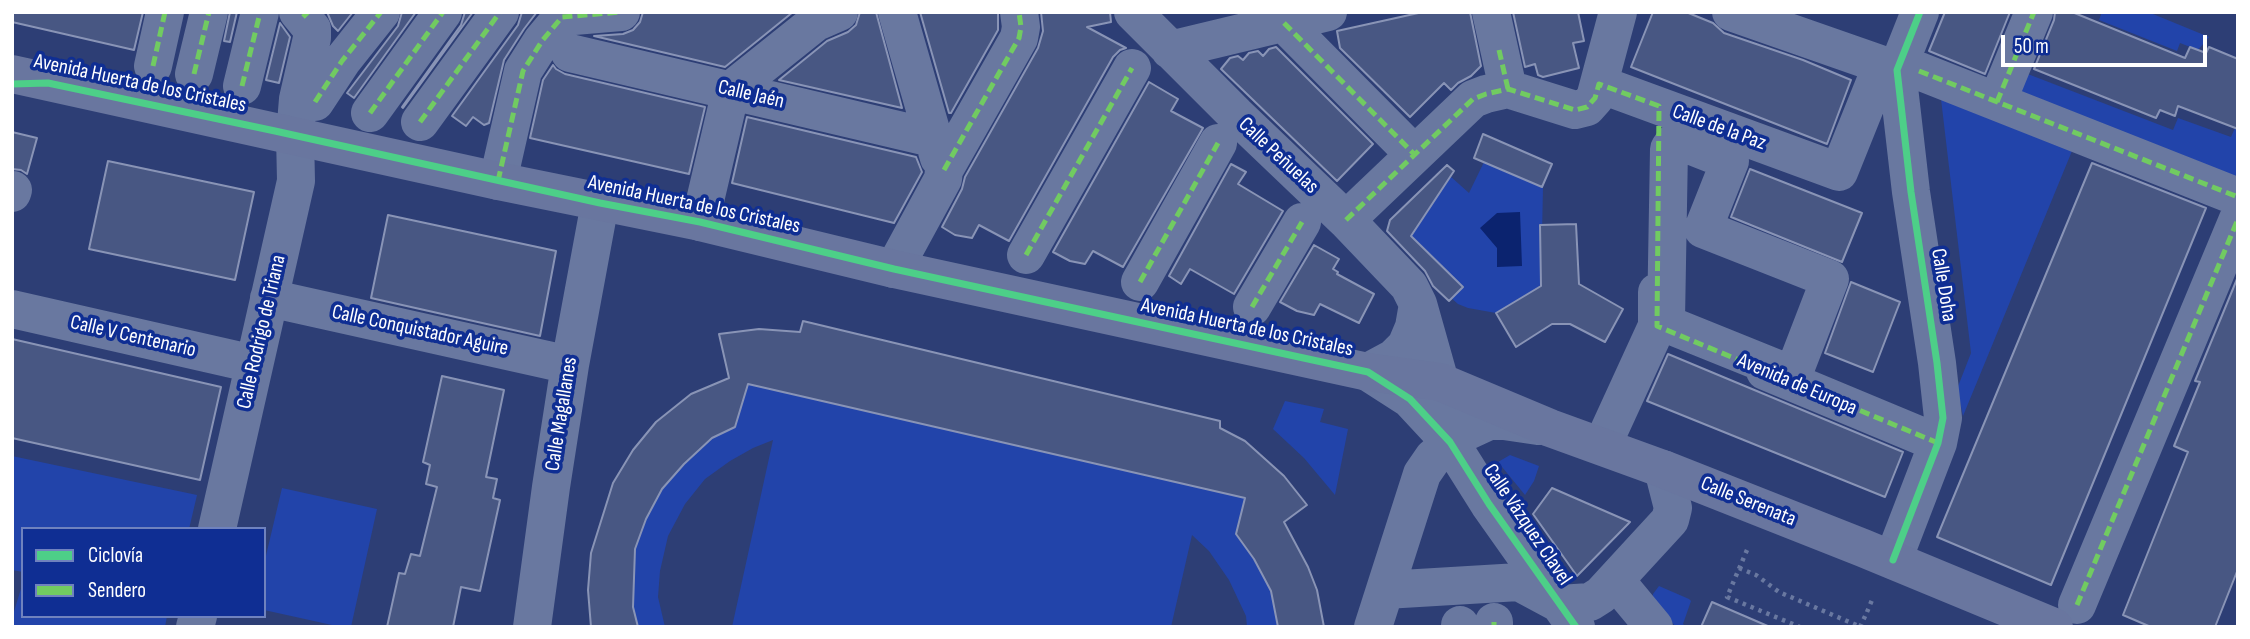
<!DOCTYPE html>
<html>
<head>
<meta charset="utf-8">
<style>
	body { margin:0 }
	#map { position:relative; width:2250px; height:639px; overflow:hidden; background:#2d3e75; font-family:"Sofia Sans Condensed",sans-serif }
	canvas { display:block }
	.frame { position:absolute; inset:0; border:14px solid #fff; pointer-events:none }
	.legend { position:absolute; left:21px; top:527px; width:245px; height:91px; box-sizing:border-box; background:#0f2e93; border:2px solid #6f82be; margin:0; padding:9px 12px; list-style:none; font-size:21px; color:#fff }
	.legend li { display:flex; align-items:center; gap:14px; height:35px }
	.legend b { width:35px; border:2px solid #6f82be }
	.scale { position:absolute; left:2001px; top:35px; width:206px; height:32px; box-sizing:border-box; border:4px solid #fff; border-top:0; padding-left:9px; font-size:21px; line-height:24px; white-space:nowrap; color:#fff; -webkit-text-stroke:5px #0f2e93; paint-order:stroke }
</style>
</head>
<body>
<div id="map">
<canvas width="2250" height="639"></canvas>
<div class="frame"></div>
<ul class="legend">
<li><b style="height:9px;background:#4dcf88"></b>Ciclovía</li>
<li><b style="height:9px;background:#71cb61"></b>Sendero</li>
</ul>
<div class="scale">50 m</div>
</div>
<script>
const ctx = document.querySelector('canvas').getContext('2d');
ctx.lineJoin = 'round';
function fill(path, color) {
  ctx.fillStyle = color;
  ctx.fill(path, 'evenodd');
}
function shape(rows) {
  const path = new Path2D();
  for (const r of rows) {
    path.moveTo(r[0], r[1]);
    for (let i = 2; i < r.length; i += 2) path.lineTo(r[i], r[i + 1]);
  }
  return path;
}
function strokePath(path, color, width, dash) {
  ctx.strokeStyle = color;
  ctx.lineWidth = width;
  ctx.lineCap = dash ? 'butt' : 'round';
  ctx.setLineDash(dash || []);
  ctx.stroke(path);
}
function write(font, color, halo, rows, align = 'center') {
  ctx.font = font + ' "Sofia Sans Condensed",sans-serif';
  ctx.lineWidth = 7;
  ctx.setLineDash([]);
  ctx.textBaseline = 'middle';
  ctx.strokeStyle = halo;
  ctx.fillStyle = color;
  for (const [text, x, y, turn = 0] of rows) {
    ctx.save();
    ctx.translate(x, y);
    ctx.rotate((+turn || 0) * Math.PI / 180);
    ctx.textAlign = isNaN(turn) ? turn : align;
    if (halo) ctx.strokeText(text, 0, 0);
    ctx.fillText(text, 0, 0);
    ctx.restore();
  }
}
fill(shape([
	[2102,12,2148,12,2209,37,2198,50,2180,43,2177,51,2099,20],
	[2020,71,2173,130,2178,118,2231,137,2238,121,2238,181,2010,95],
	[1941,99,2072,151,1963,416,1957,389,1971,353],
	[1484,162,1543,187,1541,283,1539,287,1496,313,1468,308,1458,304,1432,281,1411,236,1450,176,1469,193],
	[748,384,1245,498,1236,534,1254,559,1271,591,1278,627,1247,627,1246,616,1229,580,1209,551,1192,535,1171,627,732,627,773,440,753,448,730,461,705,479,685,504,668,536,660,571,658,597,665,627,638,627,633,607,635,549,646,519,662,489,684,464,712,438,735,427],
	[1285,401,1324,409,1320,422,1348,429,1335,495,1304,458,1273,429],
	[1510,455,1539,466,1534,481,1525,495,1498,462],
	[12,456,197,495,189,529,23,529,23,572,12,570],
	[282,488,377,509,351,627,341,627,264,610,264,564],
	[23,582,23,616,167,616,165,627,12,627,12,618],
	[1659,586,1689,599,1691,601,1683,624,1686,627,1676,627,1655,604,1653,599,1653,594]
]), '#24a');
fill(shape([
	[1520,212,1522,266,1497,267,1497,248,1480,228,1497,213]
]), '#0b236f');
const building = shape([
	[12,12,143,12,134,50,12,22,12,12],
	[230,12,237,12,230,42,224,41,230,12],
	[327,12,353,12,338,31,333,26,327,12],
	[402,12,416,12,354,98,347,93,398,26,402,12],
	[465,12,473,12,403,108,402,107,461,25,465,12],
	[522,12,537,12,524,29,504,60,489,123,484,125,473,117,466,126,452,116,518,25,522,12],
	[643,12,793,12,725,67,594,36,623,34,633,30,640,22,643,12],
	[860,12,876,12,902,108,779,80,827,41,848,32,856,25,860,12],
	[920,12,998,12,998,30,951,113,949,113,920,12],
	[1041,12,1110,12,1111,22,1087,27,1126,48,1120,50,1113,57,1009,241,979,225,972,238,955,235,942,227,962,189,965,177,1038,48,1043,31,1041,12],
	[1423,12,1470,12,1481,66,1471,76,1458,83,1451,90,1444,83,1410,117,1340,48,1337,31,1423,12],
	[1513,12,1578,12,1584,41,1573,43,1579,68,1543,77,1538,75,1535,64,1525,67,1513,12],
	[1653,12,1686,12,1713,23,1724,33,1803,60,1851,80,1827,144,1631,67,1653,12],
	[1945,12,2010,12,1985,74,1929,51,1945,12],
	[2055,12,2072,12,2185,58,2190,47,2206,53,2209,47,2238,59,2238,129,2178,106,2175,116,2160,110,2156,118,2034,69,2054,20,2055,12],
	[280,23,290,37,279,83,266,80,280,23],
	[1276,47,1373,144,1337,181,1221,69,1230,58,1238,56,1243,60,1249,53,1258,51,1263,56,1269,49,1276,47],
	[553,65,556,69,565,74,705,107,689,174,530,138,543,80,553,65],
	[1149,82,1178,99,1171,111,1203,128,1123,267,1093,251,1085,264,1070,261,1053,252,1149,82],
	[747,117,916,157,922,172,894,223,732,183,747,117],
	[12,132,37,138,27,174,21,170,12,169,12,132],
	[1483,134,1552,164,1542,187,1474,158,1483,134],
	[108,161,254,192,235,280,89,249,108,161],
	[2092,163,2206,208,2051,585,1937,537,2092,163],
	[1231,164,1246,172,1238,184,1283,211,1234,294,1190,269,1181,284,1169,276,1231,164],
	[1447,165,1454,171,1411,236,1463,287,1449,301,1433,286,1425,271,1387,231,1390,220,1447,165],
	[1750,169,1862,213,1842,262,1731,217,1750,169],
	[388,215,556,251,540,336,371,298,388,215],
	[1576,224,1579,284,1623,309,1605,342,1570,324,1552,324,1516,347,1496,313,1541,286,1540,225,1576,224],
	[1314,245,1339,259,1333,269,1338,272,1337,274,1374,294,1359,323,1320,304,1314,315,1297,311,1280,302,1314,245],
	[2237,279,2238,569,2215,627,2151,627,2123,615,2188,452,2174,446,2200,382,2195,381,2237,279],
	[1851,282,1900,302,1873,372,1825,353,1851,282],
	[803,321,1220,421,1220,428,1245,441,1284,476,1307,505,1284,522,1308,567,1317,590,1324,627,1278,627,1271,591,1254,559,1236,534,1245,498,748,384,735,427,712,438,684,464,662,489,646,519,635,549,633,607,638,627,591,627,588,590,591,553,613,483,633,450,656,422,691,394,729,378,719,334,759,329,800,332,803,321],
	[12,339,221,387,200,480,12,438,12,339],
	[1668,354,1903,452,1885,497,1647,401,1668,354],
	[442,376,504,390,486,477,497,479,493,498,500,500,480,591,461,587,453,627,387,627,399,573,405,574,411,554,420,556,437,487,426,484,430,465,423,462,442,376],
	[1552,488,1630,522,1577,576,1533,514,1552,488],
	[1712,602,1770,627,1701,627,1712,602]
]);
fill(building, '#485783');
strokePath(building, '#8994b6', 2);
strokePath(shape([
	[1747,550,1727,597,1800,627],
	[1739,568,1756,575,1779,592,1861,627],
	[1867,612,1872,600]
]), '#6978a0', 4.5, [3.5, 5]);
strokePath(shape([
	[897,12,939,158],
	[1133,12,1236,115,1346,220,1409,286,1418,304,1440,382,1443,408,1450,442,1489,504,1576,627],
	[1491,12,1508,89],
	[1731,12,1897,70],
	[1284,23,1414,154],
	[1170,50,1328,12],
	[570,53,932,138],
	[153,66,165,12],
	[1919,71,2238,197],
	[194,74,209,12],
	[1599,84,1839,172,1882,65],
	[242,86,260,12],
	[315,102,342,61,381,12],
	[1997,102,2034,12],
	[370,113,443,12],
	[420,122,500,12],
	[1679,141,1730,161,1703,229,1830,279,1793,375,1669,325,1666,320,1669,149,1673,143,1679,141],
	[498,181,523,71,542,41,562,17,621,12],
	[12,193,13,190],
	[1346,220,1473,99,1486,94,1508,89,1575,110,1587,107,1595,98,1618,12],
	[700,222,731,90,816,22,839,12],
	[1026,255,1132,68],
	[894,269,943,179,944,170,1019,38,1021,27,1019,12],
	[1140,282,1218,143],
	[269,298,570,365],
	[1252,307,1302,222],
	[12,309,254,364],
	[1765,371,1938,443],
	[1368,372,1410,399,1450,442],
	[1368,372,1394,358,1406,346,1414,327,1418,304],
	[1602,446,1657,326,1657,292],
	[217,529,296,181,295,135,298,99,312,38,312,29,298,12],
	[1893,560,1938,443,1943,418,1937,363,1911,192,1897,70,1920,12],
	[1615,580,1654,627],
	[1385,590,1519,582,1560,604,1590,602,1601,595,1670,520,1673,508,1663,469],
	[2077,605,2238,219],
	[1494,622,1494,627],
	[1460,625,1460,627],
	[195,627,198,616],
	[532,627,551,487,570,365,600,203],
	[1373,627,1422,474,1433,458,1461,434,1489,421,1504,421,1538,426]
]), '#6978a0', 38);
strokePath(shape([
	[12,74,498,181,700,222,894,269,1368,372,1440,382,1550,428,1663,469,1863,548,2054,627]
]), '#69769f', 38);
strokePath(shape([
	[1860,627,1867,612]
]), '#6978a0', 4.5, [3.5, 5]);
strokePath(shape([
	[303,17,308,12],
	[1284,23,1414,154],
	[1499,50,1508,89],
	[153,66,165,12],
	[1919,71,2238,197],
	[194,74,209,12],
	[242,86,260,13],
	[315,102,342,61,381,12],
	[1997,102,2034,12],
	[370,113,443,12],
	[420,122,500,12],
	[944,170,1019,38,1021,27,1019,12],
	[498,181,523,71,542,41,562,17,621,12],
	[1346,220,1473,99,1486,94,1508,89,1575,110,1587,107,1595,98,1599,84,1659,106,1657,326,1938,443],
	[1026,255,1132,68],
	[1140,282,1218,143],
	[1252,307,1302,222],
	[2077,605,2238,219],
	[1494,622,1494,627],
	[1460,625,1460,627]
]), '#71cb61', 5, [10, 5]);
strokePath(shape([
	[12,84,48,83,275,131,600,203,700,222,894,269,1368,372,1410,399,1450,442,1489,504,1576,627],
	[1893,560,1938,443,1943,418,1937,363,1911,192,1897,70,1920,12]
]), '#4dcf88', 7);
write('21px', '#fff', '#0f2e93', [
	["Avenida Huerta de los Cristales",140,84,12],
	["Calle Jaén",751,95,13],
	["Calle de la Paz",1719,128,20],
	["Calle Peñuelas",1278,156,43],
	["Avenida Huerta de los Cristales",694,205,12],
	["Calle Doha",1943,285,81],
	["Avenida Huerta de los Cristales",1247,328,12],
	["Calle Conquistador Aguire",420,331,12],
	["Calle Rodrigo de Triana",262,332,-77],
	["Calle V Centenario",133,337,13],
	["Avenida de Europa",1797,385,23],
	["Calle Magallanes",562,414,-81],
	["Calle Serenata",1748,502,22],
	["Calle Vázquez Clavel",1527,525,56]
]);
</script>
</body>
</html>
